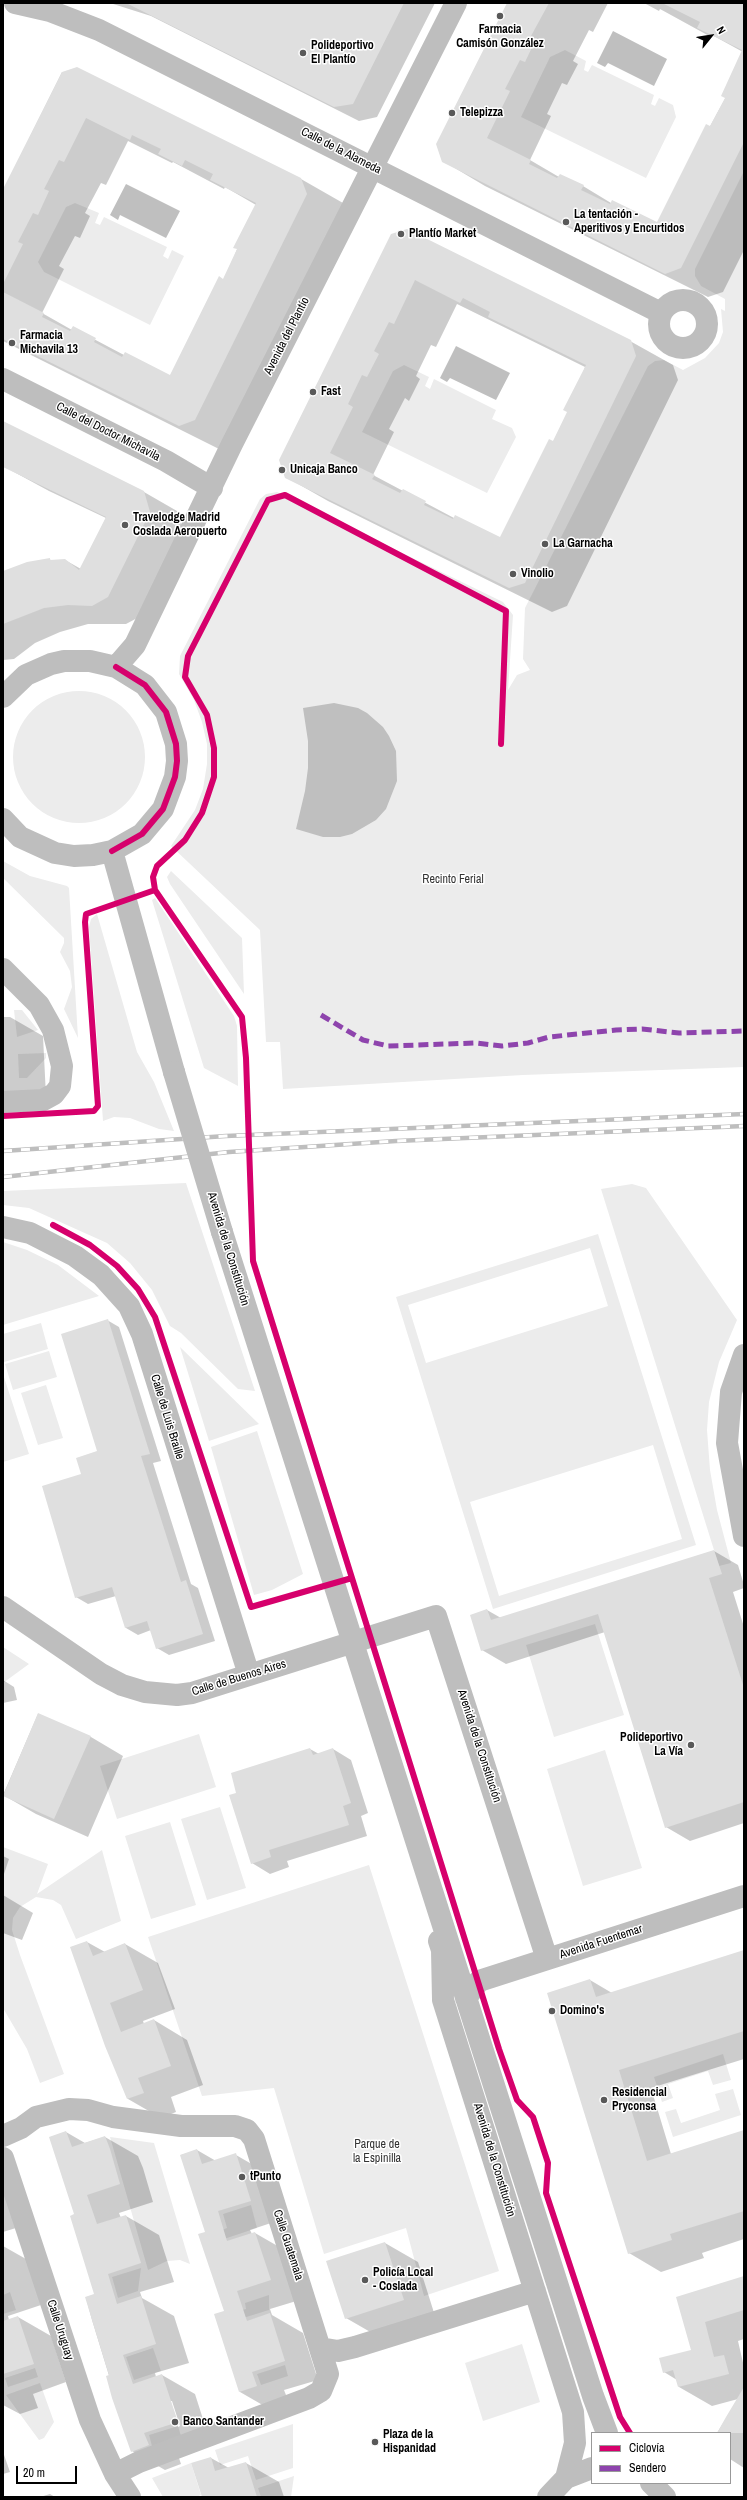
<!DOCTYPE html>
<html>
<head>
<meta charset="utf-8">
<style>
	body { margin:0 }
	#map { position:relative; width:747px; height:2500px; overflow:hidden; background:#fff; font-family:"Archivo Narrow",sans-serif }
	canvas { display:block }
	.frame { position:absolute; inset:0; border:4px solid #000; pointer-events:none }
	.legend { position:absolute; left:591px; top:2432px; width:140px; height:52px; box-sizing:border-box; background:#fff; border:1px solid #999; margin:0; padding:5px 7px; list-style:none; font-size:12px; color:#000 }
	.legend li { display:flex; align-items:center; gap:8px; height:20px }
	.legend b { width:20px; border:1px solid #999 }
	.north { position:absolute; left:691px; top:16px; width:40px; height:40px; -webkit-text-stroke:3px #fff; paint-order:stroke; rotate:60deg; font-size:11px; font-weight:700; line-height:16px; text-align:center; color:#000 }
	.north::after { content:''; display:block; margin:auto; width:14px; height:18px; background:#000; clip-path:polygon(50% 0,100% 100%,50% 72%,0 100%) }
	.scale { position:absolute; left:16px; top:2466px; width:61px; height:18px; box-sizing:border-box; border:2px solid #000; border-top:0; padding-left:5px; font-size:12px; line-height:14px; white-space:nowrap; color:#000; -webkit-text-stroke:3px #fff; paint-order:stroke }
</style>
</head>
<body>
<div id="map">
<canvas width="747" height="2500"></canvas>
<div class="frame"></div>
<ul class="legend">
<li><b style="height:5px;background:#d6006c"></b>Ciclovía</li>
<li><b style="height:5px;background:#8e44ad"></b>Sendero</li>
</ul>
<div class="north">N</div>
<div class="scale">20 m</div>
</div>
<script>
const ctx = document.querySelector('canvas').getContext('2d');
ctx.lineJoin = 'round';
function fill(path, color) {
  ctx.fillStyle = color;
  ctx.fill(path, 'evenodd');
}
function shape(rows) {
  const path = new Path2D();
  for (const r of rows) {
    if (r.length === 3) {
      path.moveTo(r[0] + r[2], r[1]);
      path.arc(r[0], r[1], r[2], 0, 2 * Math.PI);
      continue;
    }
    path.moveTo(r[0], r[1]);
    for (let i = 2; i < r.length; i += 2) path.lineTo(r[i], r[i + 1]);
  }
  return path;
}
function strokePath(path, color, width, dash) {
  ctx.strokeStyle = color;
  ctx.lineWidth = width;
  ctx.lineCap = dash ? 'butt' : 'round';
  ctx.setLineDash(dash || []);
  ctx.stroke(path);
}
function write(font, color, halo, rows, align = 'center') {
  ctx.font = font + ' "Archivo Narrow",sans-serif';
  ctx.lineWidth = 3;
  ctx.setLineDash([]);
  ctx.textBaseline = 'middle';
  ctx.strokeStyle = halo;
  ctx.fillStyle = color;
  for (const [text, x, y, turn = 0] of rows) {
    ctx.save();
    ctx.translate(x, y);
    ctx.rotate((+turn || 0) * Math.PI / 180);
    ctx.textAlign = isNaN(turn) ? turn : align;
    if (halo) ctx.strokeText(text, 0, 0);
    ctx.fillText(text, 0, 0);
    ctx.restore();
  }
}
fill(shape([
	[565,50,586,61,584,70,588,72,592,65,654,95,651,104,655,106,659,98,673,105,676,117,646,178,521,117,550,57],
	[744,171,744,1067,523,1075,283,1089,280,1042,266,1042,260,930,171,846,195,810,203,789,207,764,207,744,202,722,194,700,179,674,180,656,260,499,266,494,277,492,503,602,513,615,508,690,517,675,530,670,523,659,525,608,648,366,655,361,664,360,683,370,705,358,719,343,723,332,721,309,725,311,725,299,701,286,695,276,695,269],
	[75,203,99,213,95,223,100,225,104,217,167,247,163,256,168,259,172,250,184,256,150,325,44,272,38,262,66,207],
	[404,365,429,377,425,386,430,389,434,379,496,410,492,419,512,428,516,437,487,493,362,432,393,371],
	[79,757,66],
	[3,861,30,876,67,886,69,888,78,1038,64,1009,72,987,70,971,60,952,64,943,64,938,3,878],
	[171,871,242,938,244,994,170,884,167,877],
	[155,898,234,1016,237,1026,238,1086,204,1068,152,900],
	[97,914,137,1052,154,1082,174,1131,159,1129,130,1118,114,1117,103,1121,89,927,91,919],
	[14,1010,22,1010,38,1030,17,1037],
	[46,1053,46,1058,27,1078,19,1078,18,1054],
	[186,1183,255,1391,238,1389,181,1333,170,1326,152,1290,130,1263,107,1243,29,1208,3,1205,3,1191],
	[632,1184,646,1188,737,1320,719,1362,709,1402,707,1430,710,1470,717,1510,731,1563,719,1566,601,1189],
	[598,1234,696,1545,493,1609,396,1297],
	[590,1248,608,1306,426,1363,408,1305],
	[653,1445,682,1539,499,1596,470,1502],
	[3,1242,27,1250,58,1265,99,1296,3,1325],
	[41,1323,48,1349,4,1362,3,1334],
	[180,1347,259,1424,209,1441],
	[49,1351,57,1377,13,1390,5,1364],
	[3,1374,29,1454,3,1462],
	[46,1385,63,1438,38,1445,21,1393],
	[257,1431,303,1574,272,1590,254,1595,211,1447],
	[595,1624,624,1715,554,1737,526,1645],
	[3,1647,29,1664,3,1683],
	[199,1734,216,1787,117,1819,100,1766],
	[605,1750,642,1868,583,1886,547,1769],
	[220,1807,246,1888,207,1900,181,1819],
	[170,1822,196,1905,151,1919,125,1836],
	[3,1847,48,1864,37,1894,102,1850,121,1921,76,1939,61,1905,53,1900,36,1897,20,1907,13,1918,12,1930,20,1955,64,2074,40,2083,27,2049,3,2008],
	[369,1865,499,2271,424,2296,406,2228,324,2254,274,2088,202,2096,148,1937],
	[723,2054,731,2080,713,2085,708,2071,668,2084,673,2098,662,2102,654,2077],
	[733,2089,741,2115,673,2137,665,2112,676,2109,681,2123,720,2110,715,2094],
	[110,2137,154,2143,190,2264,180,2260,167,2261,148,2270],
	[251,2205,257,2228,224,2239,222,2230,227,2228,223,2214],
	[141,2268,138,2291,118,2298,112,2277],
	[10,2292,16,2310,3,2314,3,2295],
	[269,2295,269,2310,240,2319,238,2311,246,2309,245,2303],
	[522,2344,540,2402,483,2421,465,2363],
	[153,2348,161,2371,134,2380,126,2357],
	[285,2365,288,2376,261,2385,257,2374],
	[35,2368,38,2377,8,2387,5,2378],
	[40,2383,54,2422,44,2438,39,2440,6,2395],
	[293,2424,293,2468,256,2480,248,2456,220,2465,215,2450],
	[178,2426,181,2436,152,2446,149,2435],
	[191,2463,201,2495,196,2497,163,2497,152,2478],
	[294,2476,291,2497,261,2497,258,2488]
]), '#ececec');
fill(shape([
	[613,31,667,59,654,86,608,63,605,67,597,63],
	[126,184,180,211,166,238,120,215,118,220,110,215],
	[456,346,510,373,496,400,450,378,447,382,440,378],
	[334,703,358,708,367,713,383,727,389,736,396,751,397,781,386,809,376,820,352,834,340,837,323,837,296,829,305,791,308,768,308,741,303,708]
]), '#bfbfbf');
fill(shape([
	[110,3,435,3,377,117,359,121,151,16],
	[508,3,608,3,593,32,589,30,573,61,578,64,567,85,562,83,547,114,551,116,530,160,559,177,583,186,611,203,657,224,726,97,743,52,712,35,711,37,660,9,659,11,644,3,740,3,744,5,744,250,723,292,708,297,485,186,443,161],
	[62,72,301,179,343,203,221,450,3,341,3,191],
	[128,141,172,163,173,162,224,189,225,187,256,205,224,280,170,376,124,355,73,328,72,330,42,313,64,269,59,266,75,236,80,238,90,216,85,213,101,183,106,185],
	[392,235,630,341,673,365,678,380,567,606,552,612,328,501,286,477],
	[457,304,585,367,569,411,553,442,501,539,454,518,373,475,394,432,389,429,405,398,409,401,420,379,416,376,431,345,436,347],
	[3,422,144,492,177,511,183,531,141,616,126,624,88,624,60,632,35,643,14,659,3,660,3,572,49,559,53,561,65,560,81,569,106,518,49,491,3,466],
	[3,1017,10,1017,43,1036,46,1096,3,1098],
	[107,1320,119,1327,161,1461,153,1463,191,1584,198,1588,215,1641,169,1655,157,1648,151,1630,138,1635,126,1628,116,1596,88,1604,76,1597,83,1475,99,1452],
	[714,1551,738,1565,744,1585,744,1588,733,1592,744,1627,744,1823,690,1841,666,1827,605,1632,506,1664,482,1650,487,1610,501,1618],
	[3,1680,14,1687,17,1700,3,1703],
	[38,1714,91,1737,123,1756,88,1837,36,1814,3,1795],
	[310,1749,319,1754,333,1749,351,1760,368,1813,361,1816,367,1836,287,1861,289,1867,270,1874,252,1863,238,1794],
	[3,1856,9,1859,3,1877],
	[3,1895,33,1913,22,1940,3,1933],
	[87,1942,105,1952,125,1944,158,1963,175,2009,143,2021,144,2024,154,2020,187,2040,203,2085,171,2097,176,2112,161,2118,128,2099],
	[744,1952,744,2059,651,2088,671,2154,744,2131,744,2239,702,2253,704,2258,661,2272,629,2253,590,1980,612,1993],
	[66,2132,85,2143,105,2137,138,2156,143,2168,153,2202,119,2213,121,2218,126,2216,159,2235,174,2282,140,2292,142,2298,174,2316,189,2363,155,2373,156,2377,162,2375,195,2394,210,2441,177,2452,181,2464,165,2470,132,2451,92,2320,86,2298,95,2295,75,2215],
	[170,2401,172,2401,180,2426,178,2427],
	[197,2150,216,2161,236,2155,269,2174,283,2219,250,2230,252,2234,255,2233,288,2252,303,2299,270,2309,272,2315,303,2333,318,2380,284,2390,290,2405,273,2411,240,2392,215,2315,225,2312,206,2232,181,2155],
	[3,2189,16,2228,3,2232],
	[385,2243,418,2262,436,2319,379,2337,346,2318],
	[3,2246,26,2259,41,2305,8,2316,9,2320,18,2317,51,2336,66,2382,33,2394,38,2408,20,2414,3,2405],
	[744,2284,744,2339,738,2341,744,2367,744,2468,730,2459,730,2433,717,2433,738,2399,712,2406,679,2387,677,2380,664,2372,693,2350,677,2298],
	[3,2452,10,2472,3,2474],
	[211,2458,229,2468,246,2463,279,2482,284,2497,203,2497],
	[50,2494,55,2497,40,2497]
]), '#0003');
fill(shape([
	[126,3,404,3,353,104,334,107],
	[507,3,549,3,531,36,536,39,525,62,520,60,505,89,510,91,487,138,531,160,529,164,557,178,560,174,584,185,581,190,610,204,612,200,657,222,706,124,710,126,725,98,721,96,742,50,697,28,700,22,662,3,744,3,744,142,681,268,665,274,442,162,436,144],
	[77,67,301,178,307,194,195,420,179,426,3,339,3,292,44,313,42,317,70,331,73,326,96,338,94,342,122,357,125,352,170,375,219,276,223,279,237,249,233,248,256,203,210,180,213,174,185,160,182,166,158,154,161,149,132,135,130,140,86,118,64,162,59,160,44,189,49,191,38,215,33,213,18,242,23,244,3,284,3,189,62,72],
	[407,229,631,340,636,356,525,583,509,588,285,478,279,460,391,234],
	[415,280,460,303,463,298,490,312,488,317,586,365,563,410,567,412,553,441,549,439,500,537,455,515,453,519,424,505,426,501,403,489,400,493,372,479,375,475,330,453,353,407,348,404,362,375,367,377,379,354,374,351,389,322,394,324],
	[3,421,144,491,150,512,108,597,92,606,68,605,44,608,3,624,3,571,27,562,50,558,50,560,65,559,79,570,106,517,3,467],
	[108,1319,150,1454,141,1456,181,1582,186,1580,203,1634,156,1649,147,1621,125,1628,112,1587,75,1598,42,1486,81,1474,76,1458,97,1451,61,1334],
	[714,1550,722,1574,709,1578,744,1688,744,1802,665,1828,598,1614,481,1651,470,1615,487,1609,491,1620],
	[38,1713,91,1736,54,1819,3,1796],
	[310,1748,313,1755,333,1748,351,1803,343,1806,349,1825,269,1850,271,1857,251,1864,229,1795,236,1793,231,1773],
	[87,1941,93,1956,125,1943,143,1990,110,2003,121,2032,154,2019,171,2066,138,2078,144,2093,127,2099,105,2046,70,1947],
	[744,1950,744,2031,619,2070,647,2161,744,2130,744,2211,670,2234,672,2240,628,2254,547,1993,590,1979,596,1997],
	[66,2131,72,2147,105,2136,110,2149,120,2184,87,2195,97,2224,126,2215,141,2263,108,2274,117,2304,141,2296,156,2344,123,2355,133,2384,162,2374,178,2422,144,2433,149,2445,131,2452,112,2398,106,2376,109,2375,85,2297,94,2294,70,2216,74,2214,49,2137],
	[197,2149,202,2164,236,2153,251,2201,218,2211,227,2241,255,2232,271,2280,237,2291,247,2321,270,2313,285,2361,252,2372,257,2386,239,2392,214,2314,224,2311,198,2234,205,2232,180,2155],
	[385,2242,404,2300,345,2319,326,2261],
	[744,2276,744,2310,705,2322,714,2357,724,2355,729,2374,678,2387,673,2370,663,2373,659,2358,691,2350,676,2297],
	[18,2316,34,2364,3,2374,3,2321],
	[744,2387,744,2433,717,2433,726,2417],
	[211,2457,215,2471,246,2462,257,2497,202,2497,191,2463]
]), '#dfdfdf');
strokePath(shape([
	[15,3,50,11,99,30,661,313],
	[683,324,24],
	[3,379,166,461,212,488],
	[116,667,135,645,232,444,456,3],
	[3,697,26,675,51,664,64,661,90,661,116,667,145,685,166,712,176,744,177,761,175,777,163,809,142,834,112,851,93,855,74,856,55,853,20,837,3,819],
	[112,851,174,1072],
	[3,969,39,1005,53,1030,62,1066,60,1086,54,1094,43,1100,3,1102],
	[3,1227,30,1233,75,1256,101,1275,129,1306,142,1334,249,1675],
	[222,1232,593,2396,607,2433],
	[744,1355,731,1392,727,1443,744,1536],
	[3,1607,101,1674,122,1685,145,1692,177,1695,192,1693,436,1616,547,1959],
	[439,1941,442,1950,443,2000,573,2412,575,2443,566,2478],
	[466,1998,479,1981,744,1896],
	[3,2136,21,2128,36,2117,69,2109,88,2110,113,2117,181,2126,235,2126,247,2130,254,2139,328,2374,321,2391,309,2398,139,2462,115,2474],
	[3,2158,90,2420,115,2474,130,2497],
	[320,2348,338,2351,355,2347,535,2291],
	[651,2483,665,2497],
	[548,2497,566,2478,592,2468]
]), '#bebebe', 22);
const rail = shape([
	[3,1151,226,1136,744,1114],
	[3,1177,229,1152,396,1141,744,1126]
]);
strokePath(rail, '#bebebe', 4.5);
strokePath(rail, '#fff', 3, [9]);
strokePath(shape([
	[174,1072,222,1232]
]), '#bebebe', 22);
strokePath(shape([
	[321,1015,363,1040,388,1046,476,1043,502,1046,528,1043,549,1037,616,1030,642,1029,679,1033,744,1031]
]), '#8e44ad', 5, [10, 5]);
strokePath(shape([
	[501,744,506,611,285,495,268,500,188,656,185,677,207,715,214,748,214,777,202,813,185,840,157,866,153,877,155,890,242,1017,246,1058,253,1261,499,2049,517,2100,533,2117,548,2163,546,2193,620,2417,630,2433],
	[112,851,142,834,163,809,175,777,177,761,176,744,166,712,145,685,116,667],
	[3,1116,94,1111,98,1106,85,922,86,914,155,890],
	[53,1225,90,1245,117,1266,138,1289,155,1317,251,1607,352,1578]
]), '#d6006c', 6);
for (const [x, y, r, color] of [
	[500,16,4,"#595959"],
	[303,53,4,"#595959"],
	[452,113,4,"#595959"],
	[566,222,4,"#595959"],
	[401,234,4,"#595959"],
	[12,343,4,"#595959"],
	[313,392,4,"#595959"],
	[282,470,4,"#595959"],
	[125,525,4,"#595959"],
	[545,544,4,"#595959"],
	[513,574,4,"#595959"],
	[691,1745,4,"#595959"],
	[552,2011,4,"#595959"],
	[604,2100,4,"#595959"],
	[242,2177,4,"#595959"],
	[365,2280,4,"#595959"],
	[175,2422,4,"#595959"],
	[375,2442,4,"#595959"]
]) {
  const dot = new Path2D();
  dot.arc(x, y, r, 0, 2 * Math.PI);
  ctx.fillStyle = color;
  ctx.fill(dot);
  strokePath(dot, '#fff', 1.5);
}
write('bold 12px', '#000', '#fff', [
	["Farmacia",500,30,"center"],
	["Camisón González",500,44,"center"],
	["Polideportivo",311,46],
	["El Plantío",311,60],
	["Telepizza",460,113],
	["La tentación -",574,215],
	["Aperitivos y Encurtidos",574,229],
	["Plantío Market",409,234],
	["Farmacia",20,336],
	["Michavila 13",20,350],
	["Fast",321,392],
	["Unicaja Banco",290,470],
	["Travelodge Madrid",133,518],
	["Coslada Aeropuerto",133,532],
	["La Garnacha",553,544],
	["Vinolio",521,574],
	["Polideportivo",683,1738,"right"],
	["La Vía",683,1752,"right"],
	["Domino's",560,2011],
	["Residencial",612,2093],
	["Pryconsa",612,2107],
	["tPunto",250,2177],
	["Policía Local",373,2273],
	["- Coslada",373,2287],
	["Banco Santander",183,2422],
	["Plaza de la",383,2435],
	["Hispanidad",383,2449]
], 'left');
write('12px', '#000', '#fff', [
	["Calle de la Alameda",341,151,27],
	["Avenida del Plantío",287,336,-63],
	["Calle del Doctor Michavila",108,432,27],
	["Avenida de la Constitución",228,1249,73],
	["Calle de Luis Braille",167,1417,73],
	["Calle de Buenos Aires",239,1678,-17],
	["Avenida de la Constitución",479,1746,72],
	["Avenida Fuentemar",601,1942,-18],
	["Avenida de la Constitución",494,2160,73],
	["Calle Guatemala",288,2245,72],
	["Calle Uruguay",60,2330,72]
]);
write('12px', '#333', '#fff', [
	["Recinto Ferial",453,880],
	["Parque de",377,2145],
	["la Espinilla",377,2159]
]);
</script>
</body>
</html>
